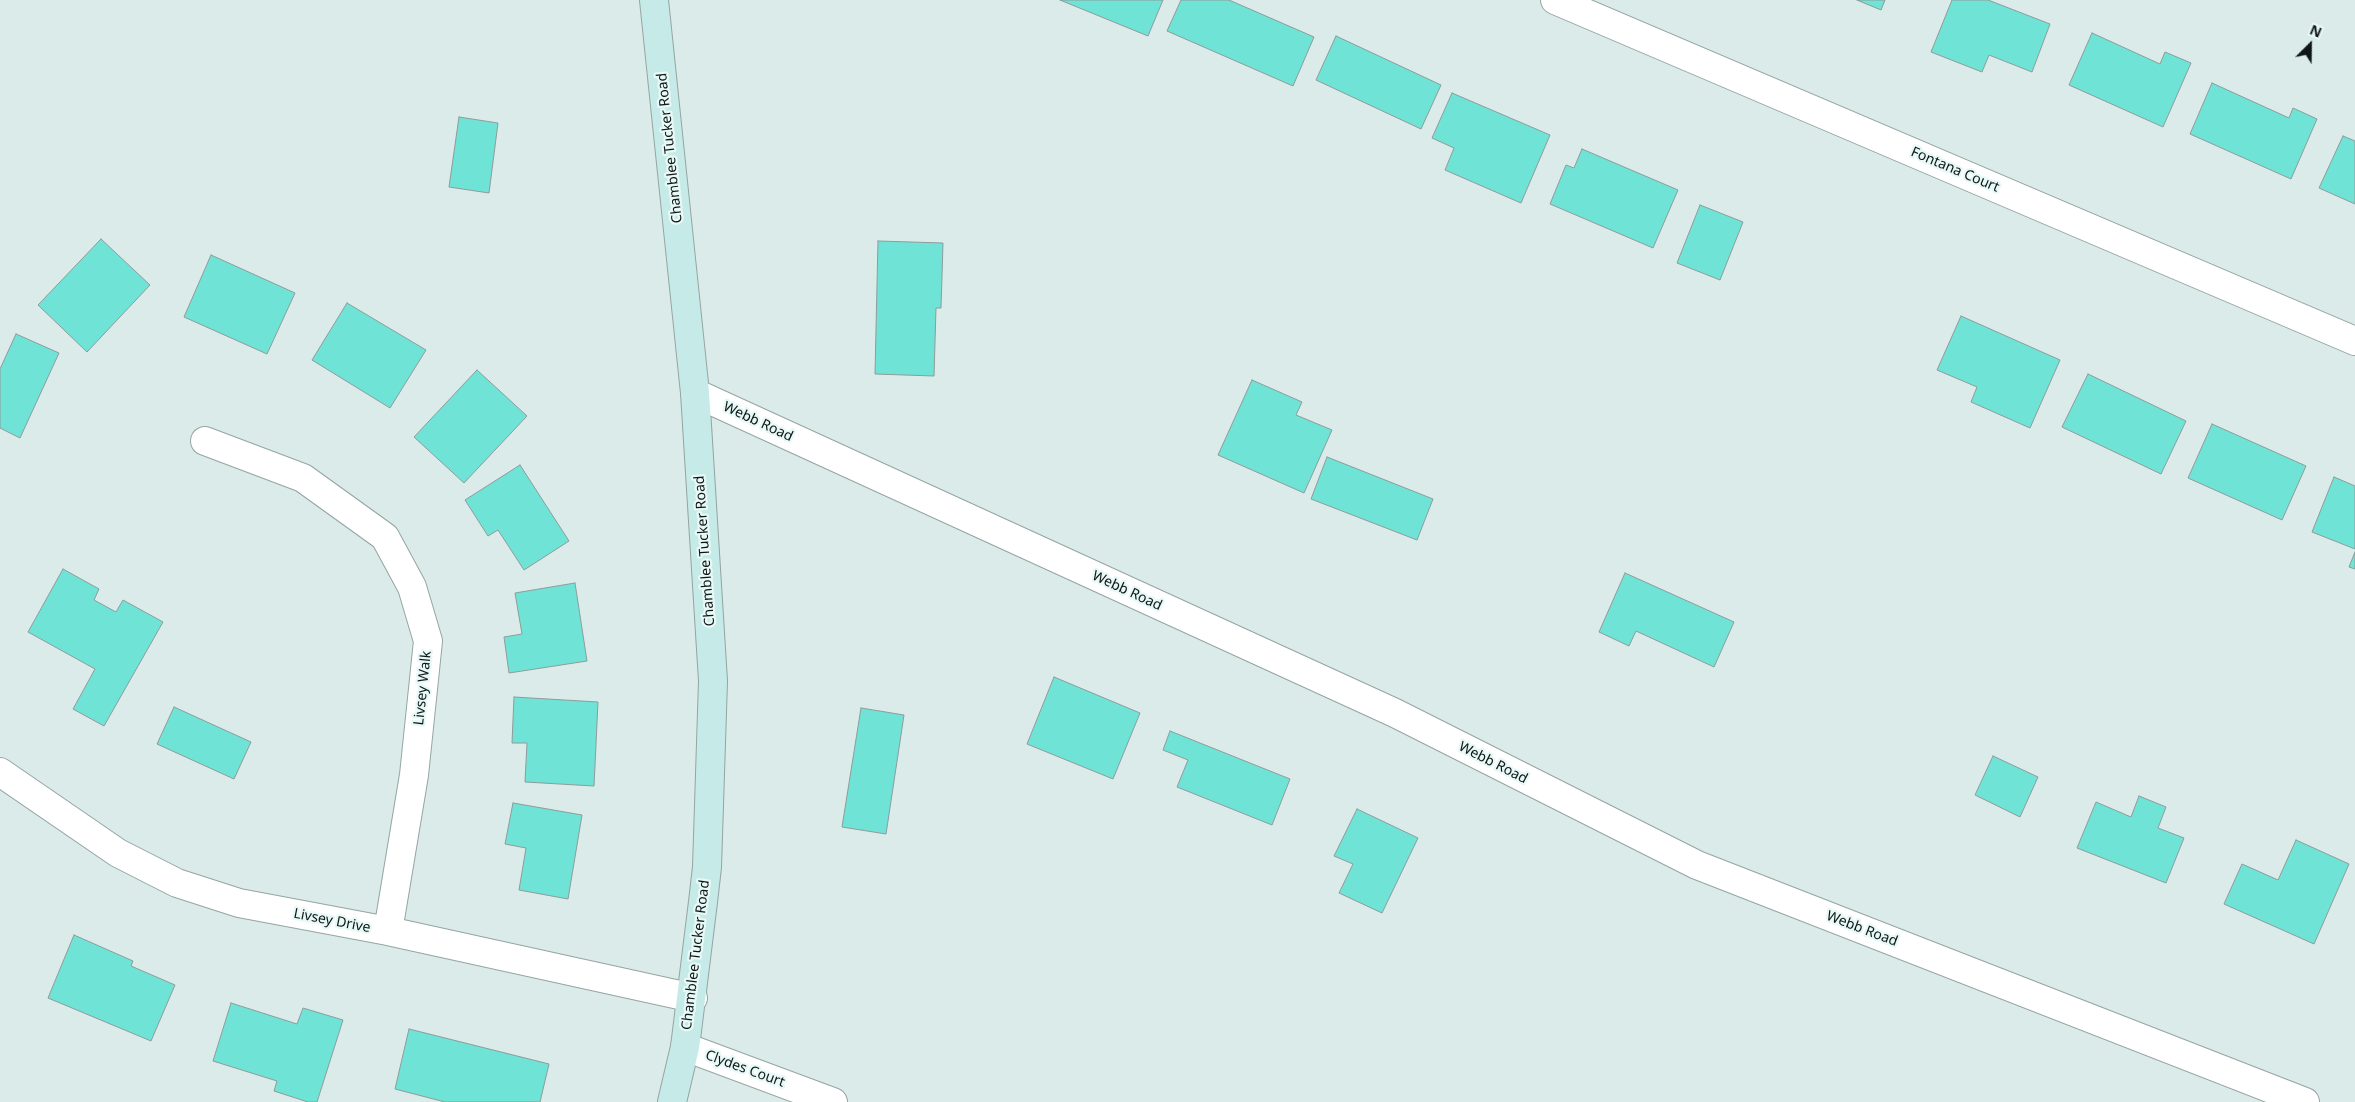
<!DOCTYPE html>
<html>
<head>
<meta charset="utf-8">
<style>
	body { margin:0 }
	#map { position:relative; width:2355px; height:1102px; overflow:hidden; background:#daebe9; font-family:"Noto Sans",sans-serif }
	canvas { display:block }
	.north { position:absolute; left:2285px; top:20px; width:50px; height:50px; -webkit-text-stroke:4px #e7f9f6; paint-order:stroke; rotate:23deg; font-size:14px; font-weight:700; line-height:20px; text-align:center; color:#101616 }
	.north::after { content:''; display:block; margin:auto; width:18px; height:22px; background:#101616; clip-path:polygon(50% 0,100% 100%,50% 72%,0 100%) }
</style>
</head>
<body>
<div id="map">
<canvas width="2355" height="1102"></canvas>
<div class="north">N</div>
</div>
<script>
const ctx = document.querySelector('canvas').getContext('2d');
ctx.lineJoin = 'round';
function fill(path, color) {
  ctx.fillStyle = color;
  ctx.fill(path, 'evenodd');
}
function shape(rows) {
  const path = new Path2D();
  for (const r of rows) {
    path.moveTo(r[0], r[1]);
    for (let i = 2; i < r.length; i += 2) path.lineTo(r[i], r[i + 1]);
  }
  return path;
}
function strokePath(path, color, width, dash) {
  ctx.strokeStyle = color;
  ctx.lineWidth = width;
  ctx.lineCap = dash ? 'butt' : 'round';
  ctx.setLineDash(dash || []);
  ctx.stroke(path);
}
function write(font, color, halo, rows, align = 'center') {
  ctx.font = font + ' "Noto Sans",sans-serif';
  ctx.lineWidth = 4.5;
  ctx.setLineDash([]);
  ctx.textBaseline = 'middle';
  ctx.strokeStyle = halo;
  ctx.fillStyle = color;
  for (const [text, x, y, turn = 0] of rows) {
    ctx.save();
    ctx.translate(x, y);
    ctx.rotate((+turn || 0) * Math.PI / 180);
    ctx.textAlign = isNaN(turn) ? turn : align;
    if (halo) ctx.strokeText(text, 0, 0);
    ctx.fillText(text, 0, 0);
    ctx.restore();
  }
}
const building = shape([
	[1060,0,1163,0,1148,36,1060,0],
	[1181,0,1229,0,1314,37,1293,86,1167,31,1181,0],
	[1857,0,1885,0,1881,10,1857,0],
	[1952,0,1988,0,2050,24,2032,72,1989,55,1982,72,1931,52,1952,0],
	[2092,33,2160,64,2165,52,2191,63,2163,127,2069,85,2092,33],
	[1336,36,1441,85,1421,129,1316,80,1336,36],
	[2212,83,2289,118,2293,108,2317,119,2291,179,2190,134,2212,83],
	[1452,93,1550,135,1521,203,1445,170,1454,148,1432,138,1452,93],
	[459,117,498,123,489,193,449,187,459,117],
	[2343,136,2355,141,2355,204,2319,188,2343,136],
	[1582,149,1678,190,1653,248,1550,204,1566,165,1574,168,1582,149],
	[1700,205,1743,222,1720,280,1677,263,1700,205],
	[101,239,150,285,87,352,38,305,101,239],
	[878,241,943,243,941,308,936,308,934,376,875,374,878,241],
	[211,255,295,293,267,354,184,317,211,255],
	[347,303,426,350,390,408,312,360,347,303],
	[1961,316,2060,360,2030,428,1971,402,1977,387,1937,370,1961,316],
	[16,334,59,353,20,438,0,428,0,369,16,334],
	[477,370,527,416,464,483,414,437,477,370],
	[2088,374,2186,421,2161,474,2062,427,2088,374],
	[1252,380,1302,402,1296,415,1332,430,1304,493,1218,455,1252,380],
	[2212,424,2306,466,2282,520,2188,478,2212,424],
	[1327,457,1433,499,1417,540,1311,499,1327,457],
	[520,465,569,541,524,570,498,530,488,536,465,500,520,465],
	[2334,477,2355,486,2355,549,2312,532,2334,477],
	[2355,552,2355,569,2349,567,2355,552],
	[63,569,99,589,94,600,116,612,123,600,163,622,104,726,73,709,95,669,28,632,63,569],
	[1625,573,1734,622,1714,667,1636,631,1629,646,1599,632,1625,573],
	[575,583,587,661,509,673,504,637,522,634,515,593,575,583],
	[1054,677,1140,713,1113,779,1027,744,1054,677],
	[514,697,598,702,594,786,525,782,527,743,512,743,514,697],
	[174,707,251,742,234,779,157,744,174,707],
	[861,708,904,715,886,834,842,827,861,708],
	[1170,731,1290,779,1272,825,1177,787,1188,760,1163,750,1170,731],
	[1993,756,2038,777,2020,817,1975,795,1993,756],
	[2139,796,2166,807,2158,828,2184,838,2166,883,2077,848,2096,802,2131,817,2139,796],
	[513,803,582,815,568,899,519,890,526,848,505,844,513,803],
	[1357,809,1418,838,1382,913,1339,893,1353,864,1334,856,1357,809],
	[2296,840,2349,864,2314,944,2224,904,2242,864,2278,880,2296,840],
	[74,935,133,961,131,966,175,985,151,1041,48,998,74,935],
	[231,1003,297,1024,303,1008,343,1020,317,1102,308,1102,274,1091,277,1081,213,1061,231,1003],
	[409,1029,549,1064,540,1102,445,1102,395,1089,409,1029]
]);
fill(building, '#70e3d7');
strokePath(building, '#8c9c9a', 1);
const minor = shape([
	[1555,0,2355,341],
	[695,393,1395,713,1697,865,2305,1102],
	[205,441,303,478,385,537,412,587,428,641,414,775,388,931],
	[0,772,118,853,177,883,239,903,388,931,693,998],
	[685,1047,833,1102]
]);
const secondary = shape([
	[654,0,695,393,713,681,707,867,703,902,685,1047,672,1102]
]);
strokePath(minor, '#94a5a2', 30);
strokePath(secondary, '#94a5a2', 30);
strokePath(minor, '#fff', 28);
strokePath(secondary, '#c6eae7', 28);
write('14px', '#101616', '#e7f9f6', [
	["Chamblee Tucker Road",670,148,-96],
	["Fontana Court",1955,170,23],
	["Webb Road",758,422,25],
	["Chamblee Tucker Road",705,551,-94],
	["Webb Road",1127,591,25],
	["Livsey Walk",423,688,-84],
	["Webb Road",1493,763,27],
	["Livsey Drive",332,921,11],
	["Webb Road",1862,929,21],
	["Chamblee Tucker Road",696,955,-83],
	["Clydes Court",745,1069,20]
]);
</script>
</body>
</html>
